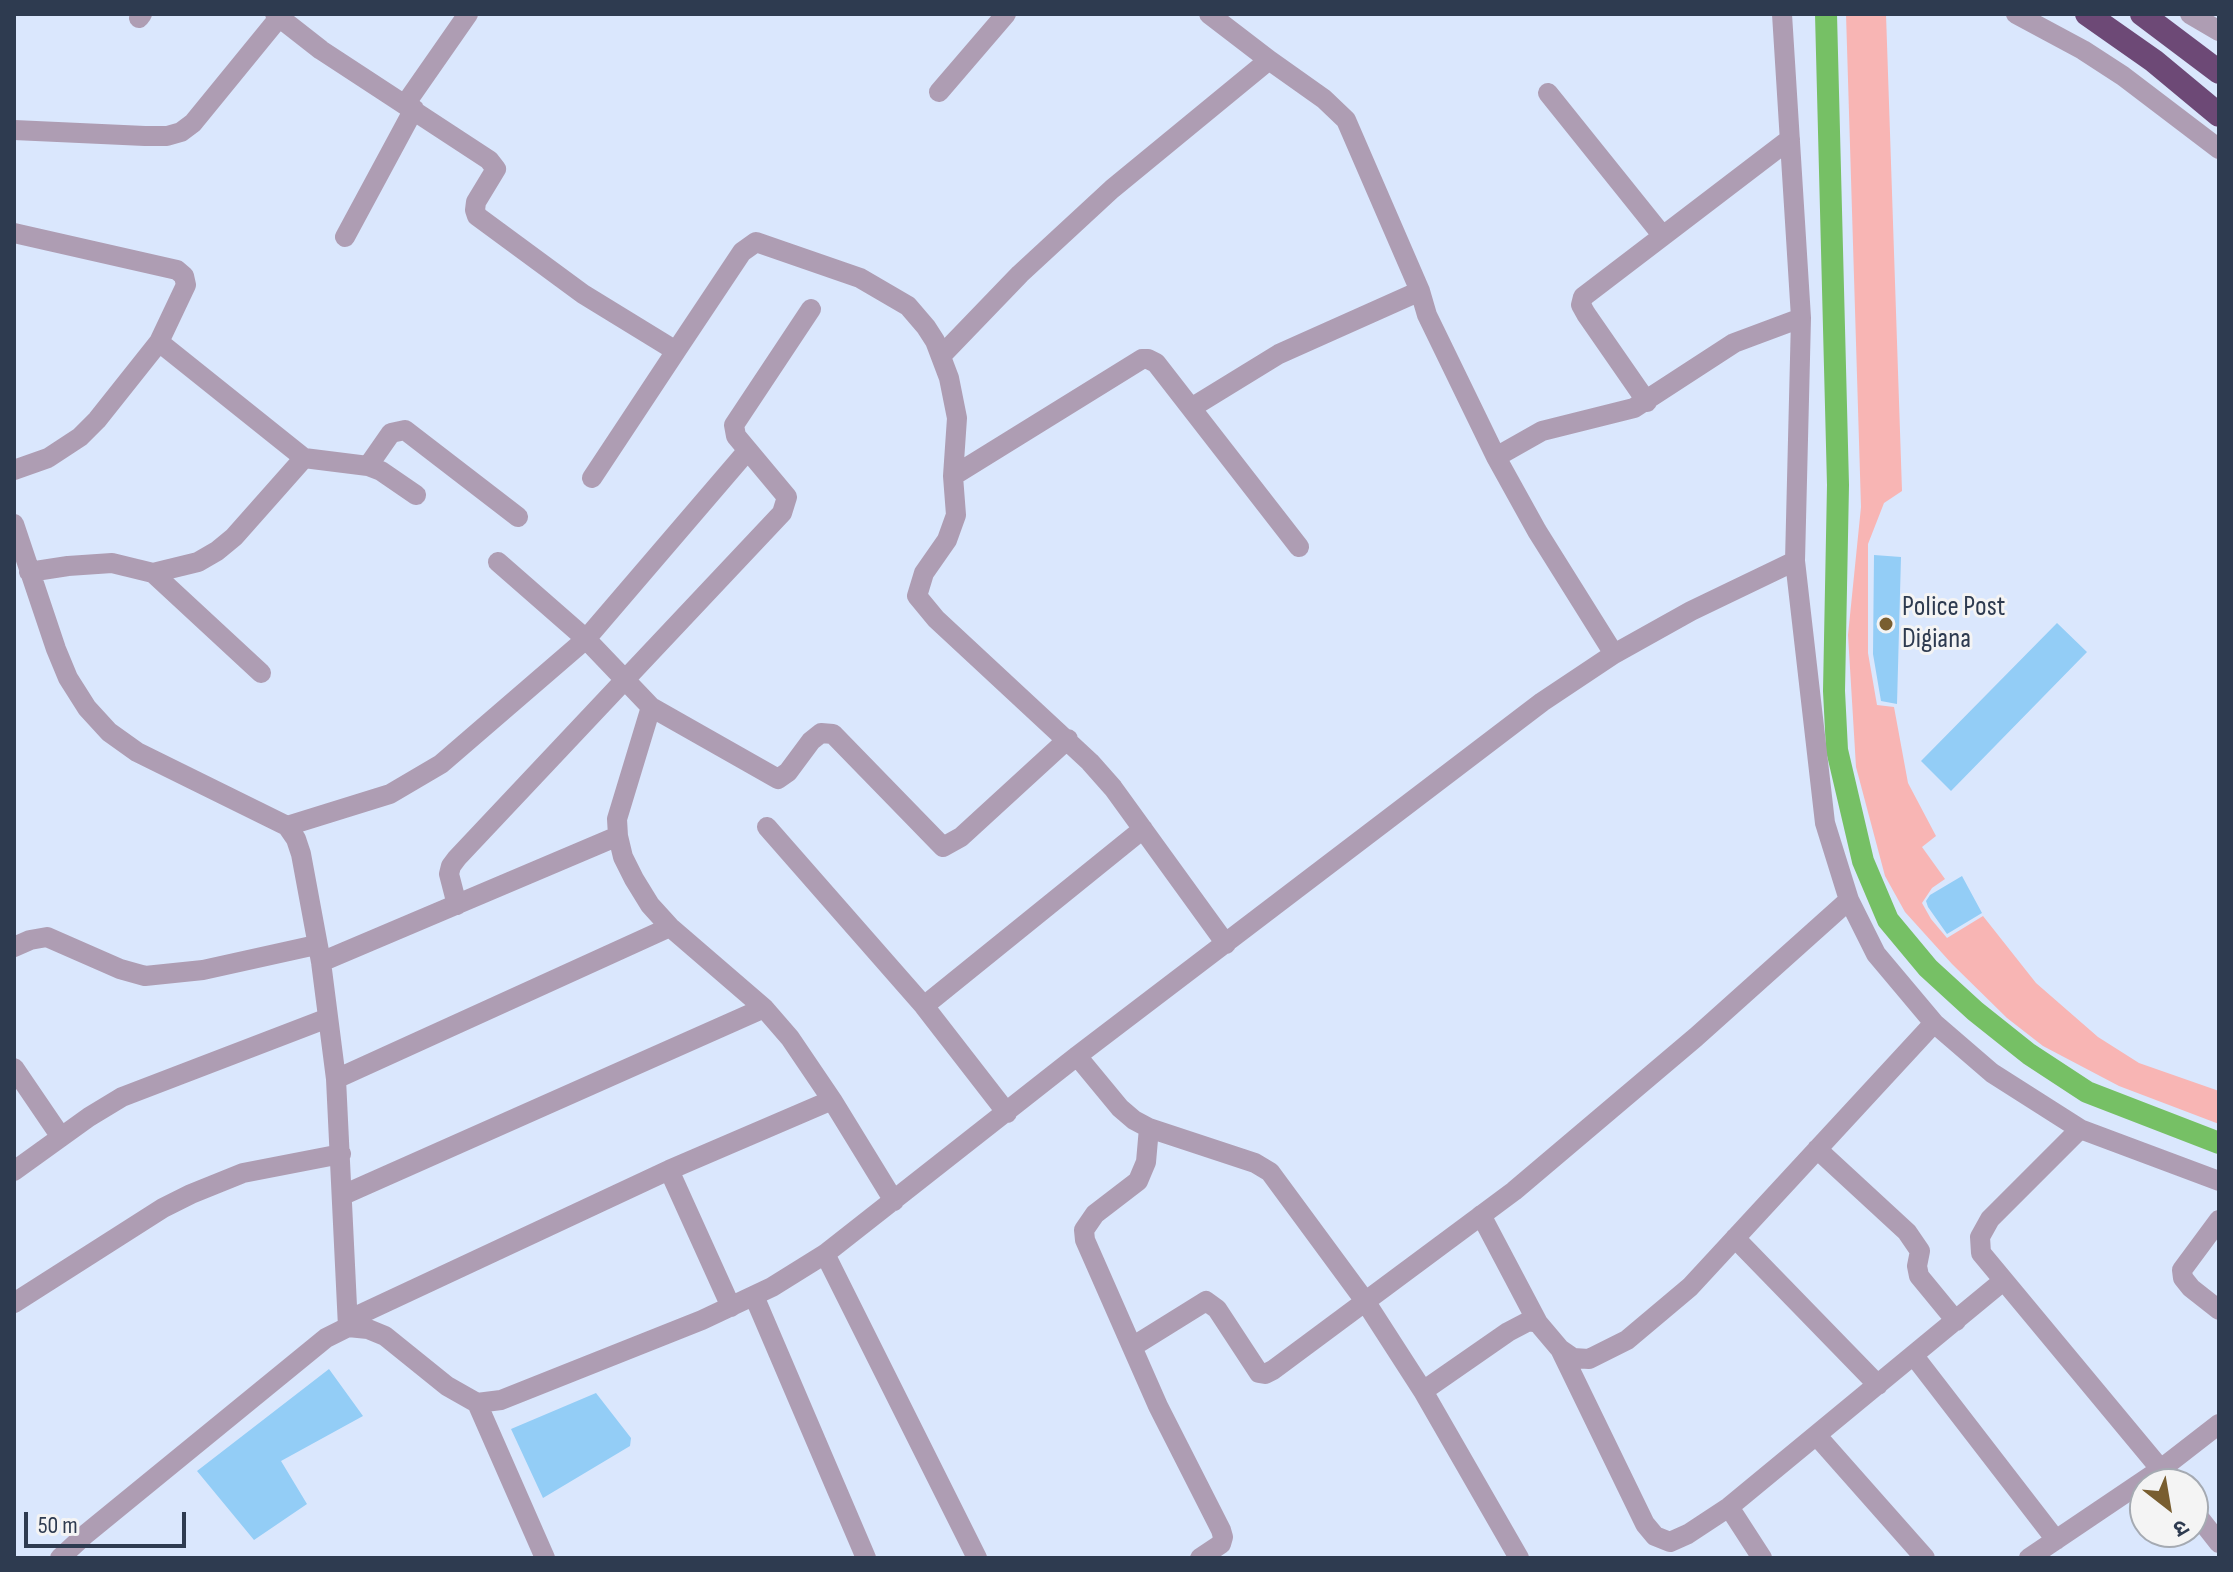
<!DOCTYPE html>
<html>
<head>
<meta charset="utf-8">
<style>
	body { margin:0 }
	#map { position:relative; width:2233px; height:1572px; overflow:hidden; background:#dae7fd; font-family:"Sofia Sans Condensed","Noto Sans Devanagari",sans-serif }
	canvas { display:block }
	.frame { position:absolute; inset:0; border:16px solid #2e3b50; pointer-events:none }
	.north { position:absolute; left:2129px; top:1468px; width:80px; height:80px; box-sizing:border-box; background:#f4f4f4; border:2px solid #a5aab2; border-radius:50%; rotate:149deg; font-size:22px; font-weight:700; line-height:32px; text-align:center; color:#2e3b50 }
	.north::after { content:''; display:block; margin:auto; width:28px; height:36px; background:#795e30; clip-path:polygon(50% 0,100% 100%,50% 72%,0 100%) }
	.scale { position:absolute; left:24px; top:1512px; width:162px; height:36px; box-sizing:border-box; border:4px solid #2e3b50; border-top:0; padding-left:10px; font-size:24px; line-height:28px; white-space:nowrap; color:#2e3b50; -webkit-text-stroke:6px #f4f4f4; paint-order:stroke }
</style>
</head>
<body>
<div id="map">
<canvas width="2233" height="1572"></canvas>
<div class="frame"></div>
<div class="north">उ</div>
<div class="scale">50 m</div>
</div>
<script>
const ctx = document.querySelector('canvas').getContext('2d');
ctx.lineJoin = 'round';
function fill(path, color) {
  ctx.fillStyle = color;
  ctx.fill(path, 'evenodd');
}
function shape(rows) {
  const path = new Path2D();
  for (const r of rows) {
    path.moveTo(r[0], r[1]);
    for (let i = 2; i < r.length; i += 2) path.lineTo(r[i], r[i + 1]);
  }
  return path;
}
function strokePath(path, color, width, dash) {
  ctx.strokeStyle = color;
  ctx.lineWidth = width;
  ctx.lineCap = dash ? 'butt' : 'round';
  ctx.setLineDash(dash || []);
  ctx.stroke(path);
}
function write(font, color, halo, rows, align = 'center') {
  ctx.font = font + ' "Sofia Sans Condensed",sans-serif';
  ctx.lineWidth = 6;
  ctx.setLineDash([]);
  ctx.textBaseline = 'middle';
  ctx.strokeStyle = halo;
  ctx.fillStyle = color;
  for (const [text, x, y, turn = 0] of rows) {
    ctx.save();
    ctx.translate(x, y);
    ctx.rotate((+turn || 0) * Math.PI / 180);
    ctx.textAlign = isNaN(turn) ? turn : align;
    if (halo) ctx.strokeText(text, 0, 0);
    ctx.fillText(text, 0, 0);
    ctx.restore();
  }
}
fill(shape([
	[1846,14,1886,14,1902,491,1884,503,1868,544,1868,653,1877,705,1894,707,1908,783,1936,836,1922,847,1945,879,1932,888,1922,903,1931,919,1947,938,1983,916,2036,983,2098,1037,2139,1063,2219,1091,2219,1124,2119,1086,2043,1046,2007,1018,1952,964,1905,912,1885,876,1856,767,1848,635,1861,507]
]), '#f8b5b4');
strokePath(shape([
	[1826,14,1838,485,1834,691,1837,750,1863,861,1888,920,1928,968,1975,1011,2029,1054,2087,1092,2219,1143]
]), '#76c065', 22);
fill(shape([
	[1874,555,1901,557,1897,704,1881,701,1873,654],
	[2057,623,2087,652,1951,791,1921,761],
	[1962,876,1982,913,1947,934,1928,907,1926,901,1930,895],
	[329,1369,363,1416,281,1461,307,1504,254,1540,197,1471],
	[596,1393,631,1438,630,1446,543,1498,511,1429]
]), '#93cdf6');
strokePath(shape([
	[275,14,321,50,489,160,496,169,476,202,475,210,477,216,583,294,676,351,742,252,756,242,860,278,908,306,926,327,935,341,949,378,957,418,953,476,956,515,947,540,924,573,917,596,936,619,1090,762,1113,788,1226,944],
	[1782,14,1801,318,1795,561,1825,823,1849,900,1876,954,1934,1023,1992,1073,2080,1129,2219,1181],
	[2016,14,2083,50,2123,76,2219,149],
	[2190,14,2219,31],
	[139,18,142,14],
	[1269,60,1324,99,1346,120,1420,291,1427,315,1496,457,1537,531,1614,654],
	[939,92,1006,14],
	[1548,93,1662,235],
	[406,103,468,14],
	[14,130,145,136,167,136,181,132,193,123,282,14],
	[14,233,177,270,184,276,186,285,159,342],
	[345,237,414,109],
	[941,356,1020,274,1112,189,1269,60,1209,14],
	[1647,402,1586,314,1581,305,1583,297,1790,139],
	[1191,408,1279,354,1420,291],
	[1496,457,1542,431,1634,408,1734,343,1801,318],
	[368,466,391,433,405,430,518,517],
	[14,470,48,458,80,437,97,420,159,342,304,458,368,466,381,471,416,495],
	[953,476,1142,359,1148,359,1156,363,1299,547],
	[592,478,676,351],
	[14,524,56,649,68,678,87,708,109,732,137,752,287,826,296,839,301,854,321,962,336,1079,348,1327],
	[498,562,586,639,651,707,617,819,618,836,623,857,634,879,650,905,670,927,764,1008,790,1038,832,1100,894,1201],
	[29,572,68,566,112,563,153,573,261,673],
	[153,573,198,562,217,551,234,537,304,458],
	[651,707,778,779,788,772,811,741,821,733,833,734,943,847,961,837,1068,739],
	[287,826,390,794,441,764,586,639,748,450],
	[767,827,924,1006,1007,1113],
	[457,905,449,874,451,866,457,858,782,513,787,497,736,436,734,425,811,309],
	[14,947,30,940,47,937,120,969,145,976,203,970,316,945],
	[321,962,618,836],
	[924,1006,1143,829],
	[1077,1056,1120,1108,1134,1120,1149,1128,1255,1163,1270,1172,1365,1301,1423,1391,1519,1558],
	[14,1068,61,1137],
	[336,1079,670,927],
	[1149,1128,1146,1162,1138,1181,1095,1214,1084,1230,1085,1240,1158,1406,1221,1530,1223,1537,1221,1544,1200,1558],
	[2080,1129,1990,1219,1980,1237,1981,1253,2173,1484],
	[1817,1149,1907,1232,1920,1251,1917,1266,1919,1276,1956,1321],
	[669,1170,731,1307],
	[14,1171,89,1117,122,1097,328,1018],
	[343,1195,764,1008],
	[1481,1215,1538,1323],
	[2219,1220,2182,1270,2183,1278,2191,1288,2219,1310],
	[1735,1238,1878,1385],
	[825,1254,977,1558],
	[754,1296,866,1558],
	[14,1303,163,1208,191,1194,243,1173,341,1154],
	[348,1320,669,1170,832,1100],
	[1132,1347,1206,1301,1217,1309,1259,1373,1265,1374,1273,1370,1514,1191,1696,1037,1849,900],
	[1560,1349,1645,1524,1655,1536,1670,1542,1688,1534,1729,1507,2003,1281],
	[1914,1356,2056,1540],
	[1423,1391,1508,1332,1529,1321,1538,1323,1560,1349,1573,1358,1589,1359,1627,1340,1690,1287,1934,1023],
	[477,1403,545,1558],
	[1817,1436,1925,1558],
	[1729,1507,1762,1558],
	[2193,1510,2219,1543],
	[60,1558,86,1534,326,1338,348,1327,368,1329,385,1336,447,1386,477,1403,501,1400,702,1320,772,1287,825,1254,1077,1056,1542,702,1614,654,1691,611,1795,561],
	[2029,1558,2161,1469,2219,1424]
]), '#ae9db3', 20);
strokePath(shape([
	[2087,14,2154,61,2219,115],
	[2142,14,2219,72]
]), '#6d4976', 24);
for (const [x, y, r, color] of [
	[1886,624,8,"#795e30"]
]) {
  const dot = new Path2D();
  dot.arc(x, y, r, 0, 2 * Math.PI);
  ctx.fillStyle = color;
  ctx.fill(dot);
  strokePath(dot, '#f4f4f4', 3);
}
write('28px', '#2e3b50', '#f4f4f4', [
	["Police Post",1902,608],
	["Digiana",1902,640]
], 'left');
</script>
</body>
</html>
